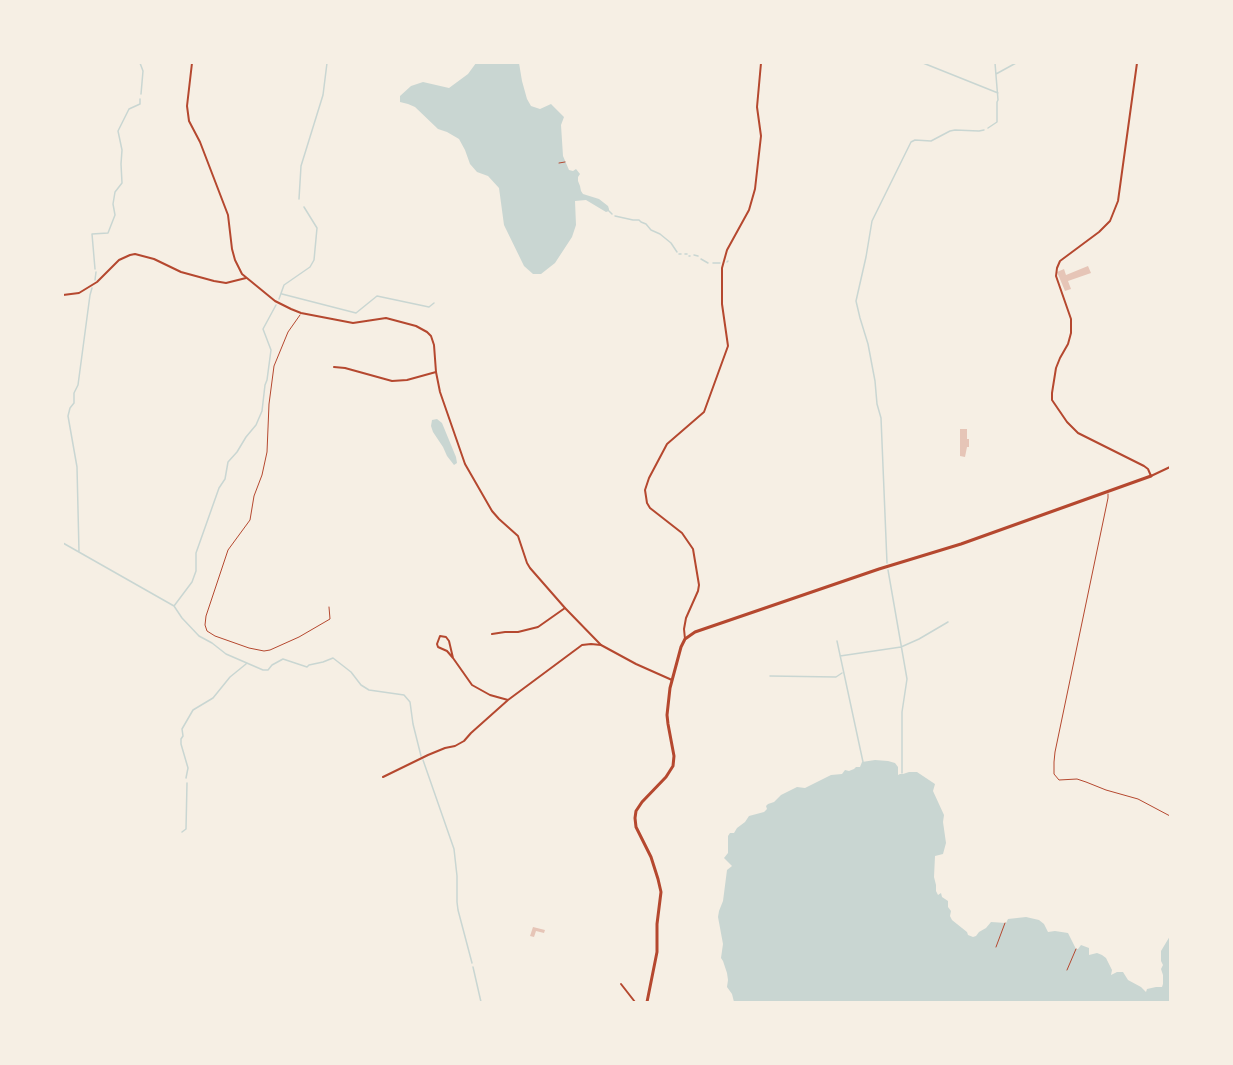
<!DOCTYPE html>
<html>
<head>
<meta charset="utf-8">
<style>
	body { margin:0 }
	#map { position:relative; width:1233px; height:1065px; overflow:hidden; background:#f6efe4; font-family:"Space Grotesk",sans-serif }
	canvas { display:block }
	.frame { position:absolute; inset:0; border:64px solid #f6efe4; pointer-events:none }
</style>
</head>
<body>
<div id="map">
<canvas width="1233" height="1065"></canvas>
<div class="frame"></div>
</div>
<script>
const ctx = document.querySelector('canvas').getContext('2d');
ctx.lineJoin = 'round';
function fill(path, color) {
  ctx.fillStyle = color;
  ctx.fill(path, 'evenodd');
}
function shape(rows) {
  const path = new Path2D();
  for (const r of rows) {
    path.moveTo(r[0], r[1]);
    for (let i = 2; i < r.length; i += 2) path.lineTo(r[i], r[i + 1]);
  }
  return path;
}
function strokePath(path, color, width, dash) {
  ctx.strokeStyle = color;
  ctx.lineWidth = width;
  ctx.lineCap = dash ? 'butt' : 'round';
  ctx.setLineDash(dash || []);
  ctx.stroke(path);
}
fill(shape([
	[476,63,519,63,522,81,527,99,531,106,540,109,551,104,564,117,561,125,563,156,569,170,573,171,576,169,580,174,578,177,578,181,580,186,581,191,583,194,599,199,608,206,609,209,609,211,606,212,586,200,575,201,576,225,572,237,555,263,541,274,533,274,524,266,504,225,499,188,488,176,477,172,470,164,465,150,459,139,447,132,438,129,415,107,408,104,400,102,400,96,411,86,423,82,449,88,468,74],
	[437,419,442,423,456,457,457,463,454,465,447,456,443,447,433,432,431,426,432,420],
	[875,760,888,761,895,763,898,767,898,775,900,774,903,774,909,772,917,772,935,784,933,791,944,815,943,822,946,843,943,854,935,856,934,877,936,885,936,891,938,895,941,893,942,897,948,901,948,907,951,911,950,916,952,920,967,932,968,935,973,937,976,936,979,932,986,928,991,922,1006,923,1008,919,1026,917,1039,920,1044,924,1048,932,1055,931,1068,933,1076,949,1078,949,1081,945,1089,948,1089,955,1097,953,1102,955,1106,958,1112,970,1111,975,1117,972,1123,972,1128,980,1141,987,1146,992,1147,989,1156,987,1162,987,1163,984,1163,975,1161,969,1163,965,1161,961,1161,951,1170,936,1170,1002,734,1002,732,994,727,987,728,980,727,973,723,961,721,958,723,944,718,917,719,911,723,901,727,870,732,866,724,858,728,853,728,836,730,833,734,833,737,828,745,822,749,816,764,812,767,809,766,806,768,804,774,802,781,795,797,787,805,788,831,775,842,774,845,770,849,771,854,769,856,767,860,767,862,762]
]), '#c9d6d2');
strokePath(shape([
	[140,63,143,71,141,94],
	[923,63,998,93],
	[996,74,1016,63],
	[988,128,997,122,997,102,998,100,995,63],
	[299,199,301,166,323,95,327,63],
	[609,211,612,214],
	[615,216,633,220,639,220,641,222,646,224,651,230,660,234,671,243,677,252],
	[679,254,681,254],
	[685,254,687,254],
	[694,255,698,256],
	[689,256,690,256],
	[701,259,708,263],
	[727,262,728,261],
	[713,263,720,263],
	[95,269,92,234,108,233,115,215,113,204,115,192,122,183,121,164,122,150,118,131,129,109,140,104,140,99],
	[95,280,96,272],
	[282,294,356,313,377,296,429,307,434,303],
	[279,299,284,285,310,267,314,260,317,228,304,207],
	[1170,334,1170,352],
	[63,543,174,606,182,618,199,636,212,643,226,654,263,670,268,670,272,665,283,659,307,667,309,665,323,662,333,658,351,672,361,685,369,690,404,695,410,702,413,724,421,756],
	[79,552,77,467,68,416,70,408,74,403,74,393,78,385,90,295,92,288],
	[887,563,881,418,877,404,875,381,868,344,860,318,856,301,866,257,872,221,911,142,915,140,931,141,950,131,955,130,979,131,984,130],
	[888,570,907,679,902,712,902,773],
	[174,606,192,582,196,571,196,553,219,488,225,479,228,462,237,452,246,437,256,425,262,411,265,385,267,380,271,350,263,329,276,305],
	[837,641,863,762],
	[840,656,901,647,919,639,948,622],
	[770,676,836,677,842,673],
	[423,760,454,849,457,876,457,902,458,910,472,963],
	[186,778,188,768,181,744,181,739,183,736,182,729,193,710,213,698,230,677,246,664],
	[182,832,186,829,187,783],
	[473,967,481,1002]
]), '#c9d6d2', 1.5);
fill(shape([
	[1088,266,1091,273,1068,281,1071,289,1065,291,1057,272,1064,269,1066,275],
	[960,429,967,429,967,439,969,439,969,447,967,447,965,457,960,456],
	[533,927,545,930,544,933,536,931,534,937,530,936]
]), '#e6c5b7');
strokePath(shape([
	[559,163,565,162],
	[996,947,1005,923],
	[1067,970,1076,949]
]), '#b5482f', 1);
strokePath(shape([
	[300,315,288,332,274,366,269,404,267,452,262,475,254,496,250,520,228,550,206,616,205,625,207,631,215,636,249,648,264,651,270,650,299,637,330,619,329,607],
	[1108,494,1108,498,1055,752,1054,762,1054,774,1059,780,1077,779,1086,782,1106,790,1138,799,1170,816]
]), '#b5482f', 1);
strokePath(shape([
	[63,295,79,293,97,282,119,260,130,255,135,254,154,259,181,272,214,281,226,283,246,278],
	[334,367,345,368,392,381,407,380,436,372],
	[492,634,505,632,518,632,538,627,565,608],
	[685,639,684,629,686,618,698,591,699,585,693,549,682,533,650,508,647,503,645,490,649,478,667,444,704,412,728,346,722,304,722,268,727,250,749,210,755,189,761,136,757,107,761,63],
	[453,658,447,651,438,647,437,644,440,636,446,637,449,641,453,658,472,685,490,695,508,700],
	[383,777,428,755,445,748,455,746,464,741,471,733,508,700,582,645,591,644,601,645],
	[621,984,635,1002]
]), '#b5482f', 2);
strokePath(shape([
	[192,63,187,106,189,121,200,142,228,215,232,249,235,260,242,274,275,301,291,309,301,313,353,323,386,318,416,326,427,332,431,336,434,345,436,372,440,392,465,464,492,511,499,519,518,536,527,563,530,568,565,608,601,645,636,664,672,680],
	[1137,63,1118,201,1110,221,1099,232,1060,261,1057,268,1056,276,1071,319,1071,333,1068,344,1060,358,1056,368,1052,393,1052,400,1067,422,1078,433,1144,466,1148,469,1151,476,1170,467]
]), '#b5482f', 2);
strokePath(shape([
	[647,1002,657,952,657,924,661,892,658,879,651,857,636,827,635,818,636,811,642,802,666,777,673,766,674,756,668,724,667,715,670,688,681,647,685,639,695,632,879,569,961,544,1151,476]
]), '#b5482f', 3);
</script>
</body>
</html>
